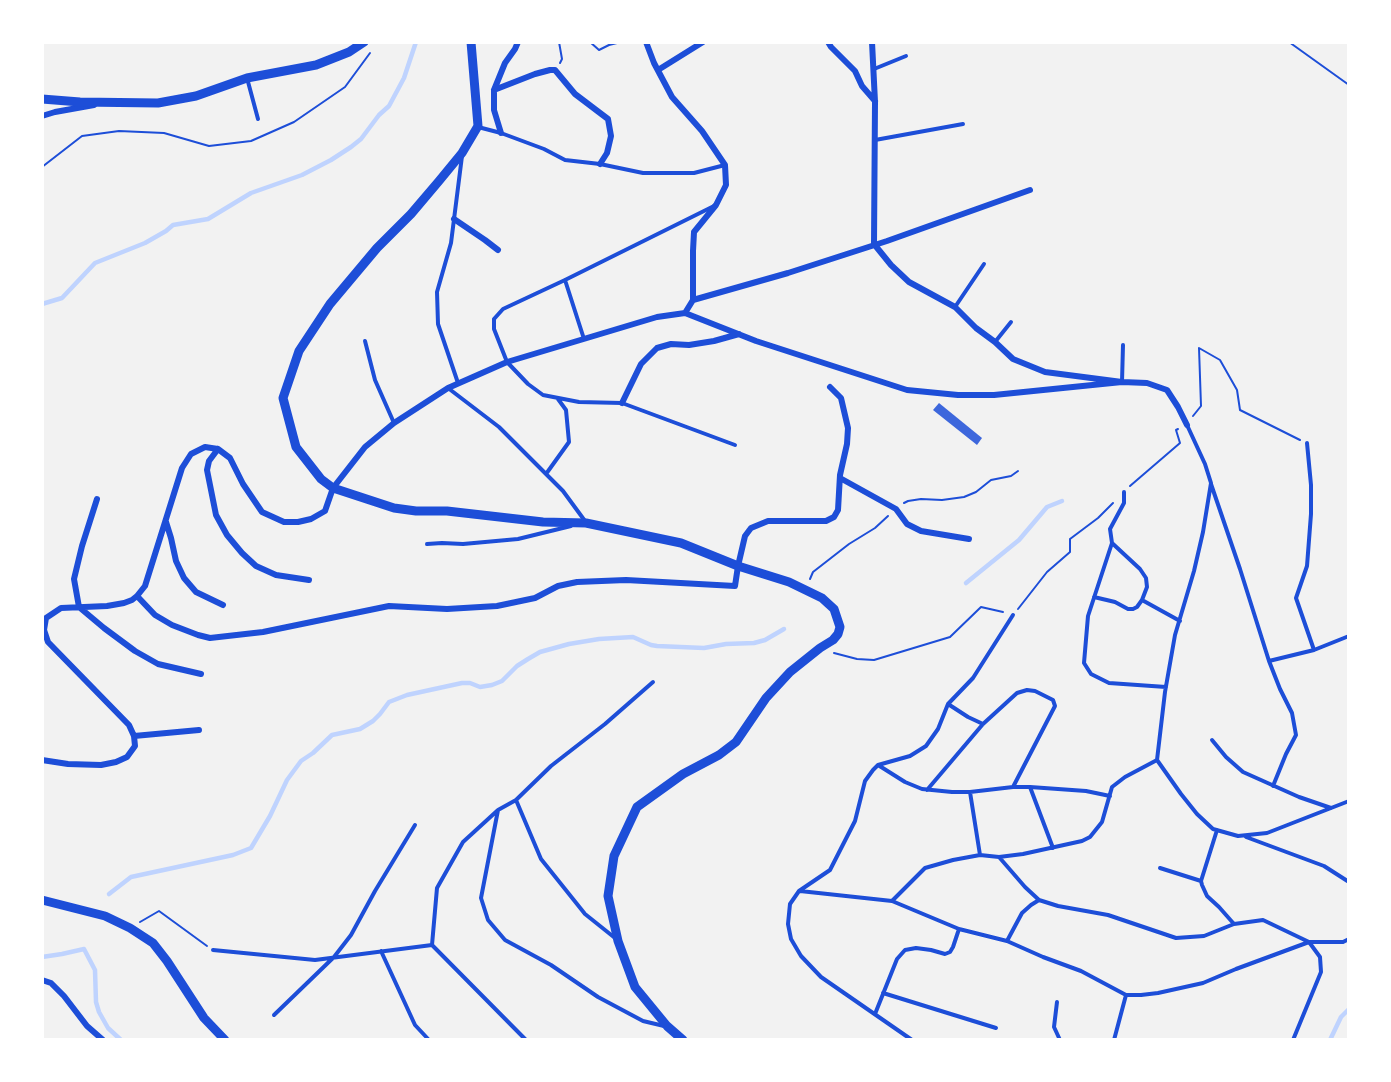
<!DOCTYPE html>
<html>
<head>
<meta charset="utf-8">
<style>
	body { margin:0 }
	#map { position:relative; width:1391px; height:1082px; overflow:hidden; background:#f2f2f2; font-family:"DM Sans",sans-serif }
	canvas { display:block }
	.frame { position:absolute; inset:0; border:44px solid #fff; pointer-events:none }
</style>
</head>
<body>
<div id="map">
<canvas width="1391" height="1082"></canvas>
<div class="frame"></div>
</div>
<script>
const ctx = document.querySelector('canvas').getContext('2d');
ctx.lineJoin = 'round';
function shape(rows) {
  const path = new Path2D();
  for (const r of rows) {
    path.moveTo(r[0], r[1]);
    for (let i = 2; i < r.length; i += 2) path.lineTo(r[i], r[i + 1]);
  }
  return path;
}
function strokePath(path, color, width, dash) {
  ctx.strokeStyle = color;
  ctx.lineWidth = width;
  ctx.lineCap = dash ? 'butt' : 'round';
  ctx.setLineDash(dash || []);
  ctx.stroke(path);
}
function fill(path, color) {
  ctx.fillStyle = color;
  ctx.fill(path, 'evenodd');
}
strokePath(shape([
	[42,304,62,298,95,263,145,243,166,231,173,225,208,219,251,193,302,175,331,160,351,147,361,139,379,115,389,106,404,78,416,42],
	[966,583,1019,540,1047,507,1062,501],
	[109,894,131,877,233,855,251,848,270,816,287,780,301,761,313,753,332,735,360,729,373,721,380,714,389,702,407,695,462,683,470,683,480,687,492,685,502,681,517,666,528,659,540,652,569,644,599,639,633,637,651,645,657,646,704,648,726,644,754,643,765,640,784,629],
	[42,957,62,954,84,949,95,970,96,1002,99,1012,108,1028,121,1040],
	[1330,1040,1341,1017,1349,1009]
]), '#bfd3fe', 4.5);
fill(shape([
	[939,403,982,438,977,445,933,410]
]), '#3d67dc');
strokePath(shape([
	[559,42,562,59,560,63],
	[590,42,599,50,609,45,621,42],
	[1289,42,1349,85],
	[42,167,82,136,119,131,164,133,209,146,251,141,294,122,345,87,370,53],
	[1193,416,1201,406,1199,348,1220,360,1237,390,1240,410,1300,440],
	[1130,486,1180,443,1176,430,1178,429],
	[904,503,908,501,921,499,942,500,964,497,976,492,991,480,1011,476,1018,471],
	[810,579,813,572,849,544,875,528,888,516],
	[1018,609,1047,572,1070,552,1070,539,1098,518,1113,503],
	[834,653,857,659,874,660,950,637,981,607,1003,612],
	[140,922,159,911,207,946]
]), '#1d4ed8', 2);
strokePath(shape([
	[874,69,906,56],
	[247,78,258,119],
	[478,127,501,133,544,149,565,160,600,164,643,173,694,173,725,165],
	[875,140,963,124],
	[714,206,565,280,503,309,494,319,494,329,507,362,528,384,543,395,579,402,622,403,735,445],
	[565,280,584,339],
	[955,307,984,264],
	[365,341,375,380,394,423],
	[995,342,1011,322],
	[1122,382,1123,345],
	[458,383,438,324,437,292,451,243,462,156],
	[448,388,499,427,563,491,585,521],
	[1187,425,1205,464,1211,483,1203,532,1194,571,1175,635,1165,692,1157,760,1181,794,1197,814,1213,829,1238,836,1267,833,1349,801],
	[1307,443,1311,485,1311,514,1307,566,1296,598,1314,650],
	[546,474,569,442,566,410,558,399],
	[1211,484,1240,569,1269,661,1280,689,1292,713,1296,735,1286,754,1273,786],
	[1124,492,1124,503,1110,529,1112,543,1088,616,1084,663,1091,674,1109,683,1166,687],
	[427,544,442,543,463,544,518,539,571,526],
	[1094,597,1115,602,1128,609,1133,609,1137,607,1142,600,1147,587,1146,578,1140,569,1112,543],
	[1142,600,1180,621],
	[1269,661,1314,650,1349,636],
	[948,704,968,717,983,724],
	[1212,740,1226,757,1243,772,1299,797,1331,808],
	[878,765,905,782,922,789,952,792,970,792,1013,787,1030,787,1086,791,1110,796],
	[1030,787,1053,848],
	[927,790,983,724,1017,693,1027,690,1035,691,1053,700,1055,706,1013,787],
	[970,792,980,855],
	[516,800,498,810,463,842,437,888,432,945,526,1040],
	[498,810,481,898,488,920,505,940,551,965,598,997,643,1021,664,1026],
	[1217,830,1201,881,1202,885,1207,896,1219,907,1234,924],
	[1246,837,1324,866,1349,882],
	[999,857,1025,887,1039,900,1058,906,1108,915,1176,938,1204,936,1234,924,1263,920,1309,942,1320,957,1321,972,1293,1040],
	[1160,868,1201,881],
	[800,891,892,901,925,868,953,860,980,855,999,857,1023,854,1082,841,1090,837,1102,822,1112,787,1125,777,1157,760],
	[892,901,959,929,1007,941,1043,957,1081,971,1126,995,1141,995,1158,993,1203,983,1236,969,1309,942,1343,942,1349,939],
	[615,938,585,914,541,859,516,800,551,766,605,724,653,682],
	[1007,941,1022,913,1031,905,1039,900],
	[213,950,315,960,432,945],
	[381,951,415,1025,429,1040],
	[883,993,996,1028],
	[1057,1002,1054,1027,1060,1040],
	[875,1014,897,959,905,950,916,948,931,950,945,954,950,952,953,947,959,929],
	[274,1015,334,957,351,935,375,891,415,825],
	[912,1040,821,977,801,956,791,939,788,924,790,904,799,891,830,870,855,821,865,781,873,770,878,765,910,756,926,746,938,729,948,704,973,678,1013,615],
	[1114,1040,1126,995]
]), '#1d4ed8', 4);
strokePath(shape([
	[646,42,654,63,672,97,702,131,725,165,726,185,716,205,694,232,693,251,693,300,685,313],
	[828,42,831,47,855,71,862,86,875,101],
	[872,42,875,102,874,244,891,265,909,282,955,307,976,328,995,342,1013,359,1045,372,1122,382,1147,383,1167,390,1178,407,1187,425],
	[658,70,703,42],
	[494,90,535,74,550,70,555,70,575,94,608,119,611,136,607,153,600,164],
	[42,116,55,112,94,105],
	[501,133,494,110,494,90,505,63,515,49,518,42],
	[454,219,485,240,498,250],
	[693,300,788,273,887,241,1030,190],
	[622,403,641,364,657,348,671,344,689,345,714,341,739,334],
	[218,449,209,461,207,470,216,515,227,535,242,553,256,566,276,575,309,580],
	[840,478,896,509,907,524,921,531,969,539],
	[97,499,82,546,74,579,79,607,104,628,135,651,158,664,201,674],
	[166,522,171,538,176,561,184,578,196,592,223,605],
	[137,596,155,615,172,625,198,635,210,638,263,632,389,606,447,609,497,606,535,598,558,586,577,582,626,580,735,586,738,566,745,536,751,528,768,521,826,521,834,517,838,510,840,475,847,444,848,428,841,398,830,387],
	[134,736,199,730],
	[42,760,68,764,101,765,116,762,127,757,135,746,134,736,129,725,48,642,44,630,46,618,61,608,107,606,124,603,132,600,137,596,145,586,182,468,191,454,205,447,218,449,230,458,243,484,262,512,284,522,298,522,311,519,325,511,333,488,365,447,394,423,448,388,507,362,657,317,685,313,756,341,907,390,958,395,994,395,1122,382],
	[42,980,51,983,64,996,87,1026,103,1040]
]), '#1d4ed8', 6);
strokePath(shape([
	[471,42,478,126,462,153,439,181,411,214,377,248,330,304,299,351,283,398,296,447,321,479,333,488,394,508,416,511,447,511,543,522,586,523,681,543,738,566,789,582,822,598,834,609,840,627,838,634,833,640,820,648,790,672,766,698,736,742,719,755,683,774,637,807,614,856,608,896,618,941,635,987,667,1026,683,1040],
	[42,99,80,102,158,103,196,96,247,78,316,65,349,52,364,42],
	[42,900,105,916,130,928,153,943,167,961,204,1018,225,1040]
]), '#1d4ed8', 9);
</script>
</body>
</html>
